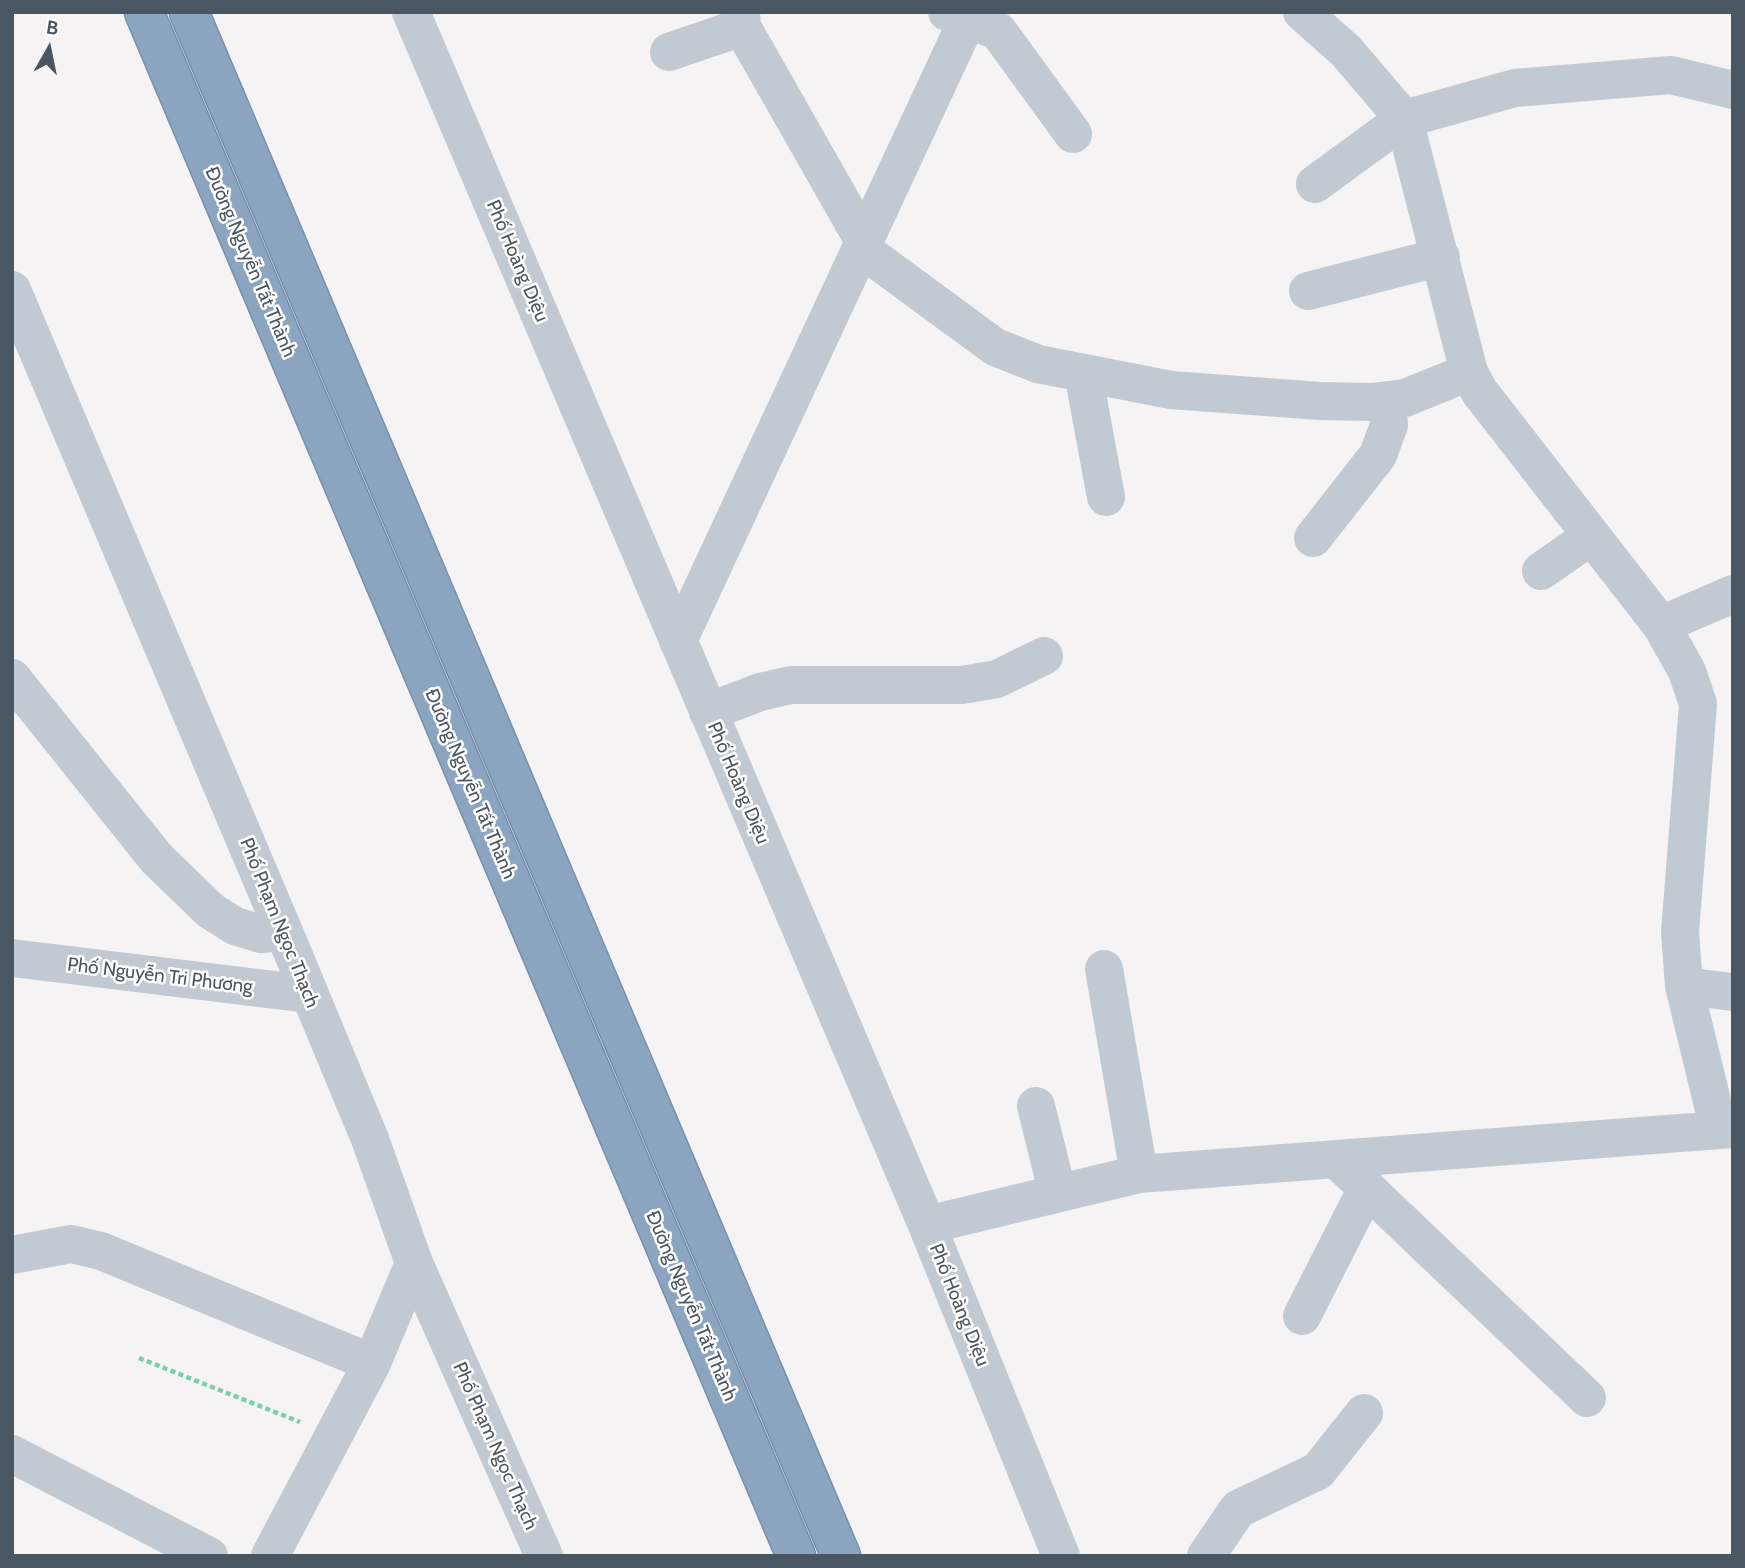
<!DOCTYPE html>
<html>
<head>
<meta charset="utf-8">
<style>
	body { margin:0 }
	#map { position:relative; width:1745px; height:1568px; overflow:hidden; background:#f5f3f3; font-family:Cabin,sans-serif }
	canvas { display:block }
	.frame { position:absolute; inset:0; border:14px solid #4a5661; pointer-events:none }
	.north { position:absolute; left:14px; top:14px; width:70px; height:70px; -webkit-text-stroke:5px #fff; paint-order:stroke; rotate:9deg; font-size:19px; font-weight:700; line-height:28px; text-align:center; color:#4a5661 }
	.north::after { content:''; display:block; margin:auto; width:24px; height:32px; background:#4a5661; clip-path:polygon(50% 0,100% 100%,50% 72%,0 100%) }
</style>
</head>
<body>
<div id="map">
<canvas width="1745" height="1568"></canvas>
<div class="frame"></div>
<div class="north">B</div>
</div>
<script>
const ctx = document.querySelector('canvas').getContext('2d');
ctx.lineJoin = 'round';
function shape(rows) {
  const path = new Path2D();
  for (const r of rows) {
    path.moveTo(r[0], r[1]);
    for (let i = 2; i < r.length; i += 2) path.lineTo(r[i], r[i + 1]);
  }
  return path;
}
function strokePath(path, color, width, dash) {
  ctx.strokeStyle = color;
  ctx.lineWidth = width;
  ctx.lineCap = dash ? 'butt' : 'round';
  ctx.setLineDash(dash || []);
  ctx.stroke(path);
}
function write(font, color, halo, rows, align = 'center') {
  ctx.font = font + ' Cabin,sans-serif';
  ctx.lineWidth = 5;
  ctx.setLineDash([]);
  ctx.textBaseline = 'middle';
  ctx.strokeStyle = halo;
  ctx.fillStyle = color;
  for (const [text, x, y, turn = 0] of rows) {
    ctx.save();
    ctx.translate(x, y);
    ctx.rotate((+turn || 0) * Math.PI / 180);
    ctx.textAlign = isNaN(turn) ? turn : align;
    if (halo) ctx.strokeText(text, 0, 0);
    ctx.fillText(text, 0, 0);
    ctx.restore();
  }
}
const highway = shape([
	[144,12,796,1556],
	[189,12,841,1556]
]);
strokePath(highway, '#7690ad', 41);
strokePath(shape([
	[139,1358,300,1422]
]), '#7ad0a6', 4.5, [5, 3.5]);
strokePath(shape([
	[411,12,927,1225,1061,1556],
	[741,12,742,27,865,243],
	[947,12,998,31,1073,134],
	[1302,12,1346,51,1404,119,1469,372,1479,391,1661,625,1687,671,1698,704,1680,932,1684,986,1719,1130],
	[669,52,742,27],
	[1315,184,1404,119,1515,88,1671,75,1733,90],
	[863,250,995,347,1038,364,1171,390,1320,401,1372,402,1405,398,1469,372],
	[12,290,284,932,370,1139,414,1263,544,1556],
	[1308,291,1441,257],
	[1083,373,1106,497],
	[1313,538,1378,455,1389,425,1387,400],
	[1541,571,1590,537],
	[1661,625,1733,594],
	[678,641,971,12],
	[12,678,157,859,211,911,235,926,261,934,284,932],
	[708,712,760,692,791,685,962,685,997,679,1044,656],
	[12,958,308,994],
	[1104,969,1139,1174],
	[1684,986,1733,992],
	[1036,1106,1057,1191],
	[1337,1160,1587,1398],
	[927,1225,1139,1174,1733,1129],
	[12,1255,71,1244,101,1251,372,1363],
	[1302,1316,1367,1188],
	[12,1454,209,1556],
	[270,1556,372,1363,414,1263],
	[1206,1556,1238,1509,1318,1471,1364,1413]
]), '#c1cad2', 38);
strokePath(highway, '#8ba5c1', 38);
write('19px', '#4a5661', '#fff', [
	["Phố Hoàng Diệu",517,261,67],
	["Đường Nguyễn Tất Thành",250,262,67],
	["Phố Hoàng Diệu",738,783,67],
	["Đường Nguyễn Tất Thành",470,784,67],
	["Phố Phạm Ngọc Thạch",279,923,68],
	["Phố Nguyễn Tri Phương",160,976,7],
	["Phố Hoàng Diệu",959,1305,68],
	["Đường Nguyễn Tất Thành",691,1306,67],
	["Phố Phạm Ngọc Thạch",495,1446,66]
]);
</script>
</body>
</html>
